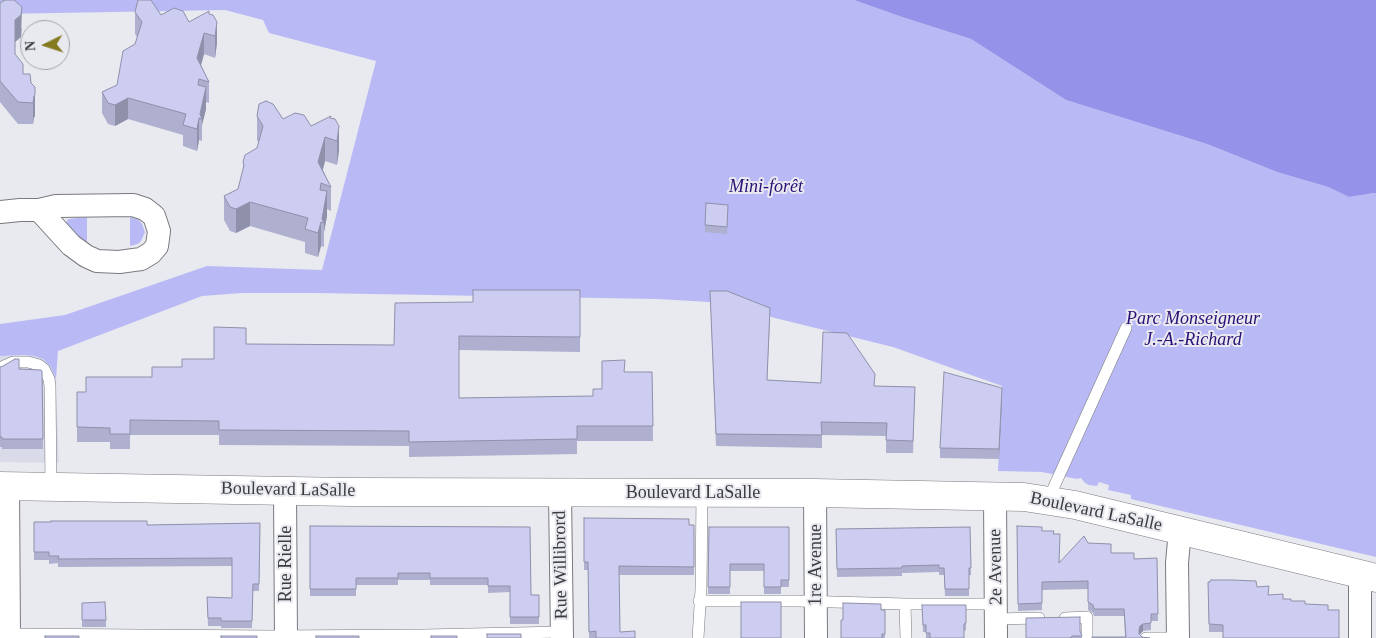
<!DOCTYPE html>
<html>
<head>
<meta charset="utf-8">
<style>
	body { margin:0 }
	#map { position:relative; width:1376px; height:638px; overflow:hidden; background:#e9e9f0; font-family:"Times New Roman",serif }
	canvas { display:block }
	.north { position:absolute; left:20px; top:20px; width:50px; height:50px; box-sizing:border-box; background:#e9e9f0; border:1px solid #a3a4a9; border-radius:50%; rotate:266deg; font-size:14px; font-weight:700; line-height:20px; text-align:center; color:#3b3c3e }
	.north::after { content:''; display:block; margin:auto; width:18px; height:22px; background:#847b21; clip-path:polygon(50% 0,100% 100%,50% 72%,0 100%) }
</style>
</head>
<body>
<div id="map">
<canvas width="1376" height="638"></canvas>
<div class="north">N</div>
</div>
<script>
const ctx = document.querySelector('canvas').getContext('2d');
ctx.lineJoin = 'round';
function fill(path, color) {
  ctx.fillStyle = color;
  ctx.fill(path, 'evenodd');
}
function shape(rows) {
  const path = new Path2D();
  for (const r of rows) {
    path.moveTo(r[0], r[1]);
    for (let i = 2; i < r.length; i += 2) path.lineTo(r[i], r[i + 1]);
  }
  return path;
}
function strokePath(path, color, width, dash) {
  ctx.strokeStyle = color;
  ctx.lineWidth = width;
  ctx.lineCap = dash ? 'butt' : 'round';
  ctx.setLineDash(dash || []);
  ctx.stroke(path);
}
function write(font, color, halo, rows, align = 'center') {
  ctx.font = font + ' "Times New Roman",serif';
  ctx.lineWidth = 4;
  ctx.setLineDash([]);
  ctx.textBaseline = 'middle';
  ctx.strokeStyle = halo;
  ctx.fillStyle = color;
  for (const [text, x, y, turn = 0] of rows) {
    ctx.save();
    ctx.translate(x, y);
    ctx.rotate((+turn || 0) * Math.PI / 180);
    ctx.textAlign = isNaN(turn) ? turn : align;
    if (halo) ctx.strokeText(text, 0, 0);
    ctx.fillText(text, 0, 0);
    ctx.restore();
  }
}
fill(shape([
	[13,355,34,356,43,359,50,366,54,373,56,379,59,463,0,462,0,356]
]), '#dadbe8');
fill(shape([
	[0,0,854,0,902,17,971,39,1066,100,1207,144,1277,172,1328,187,1349,197,1374,193,1376,193,1376,557,1131,499,1131,495,1108,490,1109,485,1099,482,1097,486,1089,485,1085,483,1081,478,1077,479,1042,472,998,471,1002,386,893,347,775,318,727,303,657,299,316,293,242,293,202,296,58,351,56,379,50,366,43,359,34,356,23,355,0,356,0,324,65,315,207,266,322,270,376,61,269,33,263,20,225,10,0,14],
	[87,217,87,245,65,225,68,219],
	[130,217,139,220,142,224,145,232,141,241,138,244,130,246]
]), '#b9baf5');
fill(shape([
	[854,0,1376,0,1376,193,1374,193,1349,197,1328,187,1277,172,1207,144,1066,100,971,39,902,17]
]), '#9492e9');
const service = shape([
	[0,369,4,366,13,362,28,362,39,365,44,369,49,379,50,386,51,486],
	[1048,500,1126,328],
	[699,601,798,601,905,604,996,604],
	[905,604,906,638],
	[1065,618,1087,617,1087,638],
	[996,619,1039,618],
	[9,634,271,636,424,635,562,632],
	[698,638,701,589,702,493],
	[1146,638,1178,638]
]);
const minor = shape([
	[0,212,20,210,39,210,56,206,133,205,145,209,154,216,159,231,157,246,151,253,141,259,119,262,97,261,86,256,71,245,39,210],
	[8,486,9,638],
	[285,490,286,638],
	[560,493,562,638],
	[815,493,816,638],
	[995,496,996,638],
	[1360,574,1360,638],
	[1178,638,1177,563,1180,530]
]);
const secondary = shape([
	[0,486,351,492,815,493,1024,497,1075,505,1376,578]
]);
strokePath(service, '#797a7f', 12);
strokePath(minor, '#797a7f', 24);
strokePath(secondary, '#797a7f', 29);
strokePath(service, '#fff', 11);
strokePath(minor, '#fff', 22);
strokePath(secondary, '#fff', 28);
fill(shape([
	[0,4,22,29,21,37,15,42,15,55,23,74,31,83,35,87,35,117,34,117,33,124,18,124,0,102],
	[135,12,161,15,189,22,209,14,217,43,215,58,204,54,201,65,209,82,209,103,206,102,206,109,202,125,202,141,199,140,197,151,183,146,183,135,128,119,115,126,108,124,102,113,102,92,117,85,135,44,137,37,135,34],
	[257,116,283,119,311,126,331,118,335,119,339,150,337,165,325,161,323,170,331,187,331,211,327,209,327,216,324,232,324,247,321,246,318,257,305,253,305,242,250,226,236,233,230,231,224,220,224,196,238,189,243,170,243,162,257,148,259,143,257,140],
	[728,212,727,234,705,232,705,225],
	[580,290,580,352,459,350,459,398,593,396,625,372,652,372,653,441,577,441,577,454,409,457,409,446,219,445,219,435,130,435,130,449,110,449,110,442,77,442,77,392,86,392,152,377,182,367,214,359,246,344,394,345,473,302],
	[710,291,770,320,767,380,875,386,915,387,913,453,886,453,886,436,822,435,822,448,716,446],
	[0,367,42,371,43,449,2,449,2,447,0,447],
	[1002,398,999,459,940,458,940,448],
	[584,518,694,525,694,575,619,575,620,632,635,638,589,638,588,570,584,570],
	[34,522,147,525,260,523,259,591,253,591,252,628,221,628,221,626,208,626,207,597,232,598,232,566,58,567,58,563,49,564,49,560,34,560],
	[310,526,530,527,531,595,539,595,539,624,510,624,510,592,488,593,488,585,430,585,430,580,398,580,398,585,356,585,356,596,310,596],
	[1017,526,1053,534,1060,563,1088,543,1111,553,1134,559,1157,558,1158,621,1151,621,1151,630,1143,631,1140,634,1125,637,1124,616,1094,616,1093,613,1088,610,1088,589,1042,590,1042,610,1018,611],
	[709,527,789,527,789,587,781,587,781,594,764,594,764,571,730,571,730,594,708,594],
	[970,527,971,575,969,575,969,596,945,596,944,575,939,575,939,572,902,573,902,576,837,577,836,529],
	[1232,580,1223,632,1209,632,1208,582],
	[82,603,106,620,106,627,82,627],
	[922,605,966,605,966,630,964,631,964,638,926,638,926,632,923,632],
	[881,610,885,610,885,638,841,638,843,620],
	[1080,631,1082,636,1082,638,1026,638]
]), '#afb0cf');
fill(shape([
	[22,7,21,37,15,42,15,20],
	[217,22,217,43,215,58,215,36],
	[204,33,204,54,197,80,197,58],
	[206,87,206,109,202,125,202,119,200,114],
	[35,95,35,117,34,117,33,124,33,103,34,96],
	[128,98,128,119,115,126,115,105],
	[199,118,199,140,197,151,197,129],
	[339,126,339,150,337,165,337,141],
	[325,137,325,161,318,186,318,162],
	[327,191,327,216,324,232,324,223,322,219],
	[250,202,250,226,236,233,236,209],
	[321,222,321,246,318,257,318,233],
	[1002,388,1002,398,999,459,999,449],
	[1143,624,1143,631,1140,634,1139,638,1139,630,1140,626]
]), '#8f90a9');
const building = shape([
	[5,0,14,0,22,7,21,15,15,20,15,54,23,64,23,74,30,74,31,83,35,87,35,95,34,96,33,103,18,102,0,81,0,4,2,1,4,1,5,0],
	[138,0,151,0,161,15,174,8,183,11,189,22,209,11,209,14,213,15,217,22,215,36,204,33,197,58,209,82,199,79,198,85,206,87,200,114,202,119,199,118,197,129,183,125,186,114,128,98,115,105,108,103,102,92,117,85,123,51,135,44,142,22,135,12,138,0],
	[266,101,273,104,283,119,295,113,304,115,311,126,331,116,330,118,335,119,339,126,337,141,325,137,318,162,331,187,321,183,320,190,327,191,322,219,324,223,321,222,318,233,305,229,308,218,250,202,236,209,230,207,224,196,238,189,244,165,243,162,245,155,257,148,263,126,257,116,259,104,266,101],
	[706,203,728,205,727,227,705,225,706,203],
	[473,290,580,290,580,337,459,336,459,398,593,396,593,389,602,389,602,361,625,360,624,372,652,372,653,426,577,426,577,439,409,442,409,431,219,430,219,421,130,420,130,434,110,434,110,428,77,427,77,392,86,392,86,377,152,377,152,367,182,367,182,359,214,359,214,327,246,328,246,344,394,345,395,303,473,302,473,290],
	[710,291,727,291,770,308,767,380,821,383,823,332,847,333,875,374,874,386,915,387,913,441,886,440,887,423,821,422,822,435,716,434,710,291],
	[15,359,19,359,19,369,41,370,42,371,43,439,2,439,2,437,0,437,0,367,3,366,15,359],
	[944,372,1002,388,999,449,940,448,944,372],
	[584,518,689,519,689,525,694,525,694,567,619,566,620,632,635,631,635,638,596,638,596,631,589,632,588,562,584,562,584,518],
	[51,521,147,521,147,525,260,523,259,584,253,584,252,621,221,621,221,618,208,618,207,597,232,598,232,558,58,559,59,556,49,556,49,552,34,552,34,522,51,522,51,521],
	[310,526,530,527,531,595,539,595,539,617,510,617,510,586,488,586,488,578,430,578,430,573,398,573,398,578,356,578,356,589,310,589,310,526],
	[1017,526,1042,527,1042,531,1054,531,1053,534,1060,534,1059,563,1084,536,1088,543,1111,544,1111,553,1134,553,1134,559,1157,558,1158,614,1151,614,1151,623,1143,624,1140,626,1139,630,1139,634,1142,637,1150,638,1092,638,1092,637,1126,637,1124,609,1094,609,1093,605,1088,602,1088,581,1042,582,1042,603,1018,604,1017,526],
	[709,527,789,527,789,580,781,580,781,587,764,587,764,564,730,564,730,587,708,587,709,527],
	[970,527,971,568,969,568,969,589,945,589,944,568,939,568,939,565,902,566,902,568,837,569,836,529,970,527],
	[1211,580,1232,580,1256,581,1257,587,1269,586,1268,595,1283,594,1283,599,1291,599,1291,601,1305,601,1305,604,1328,605,1328,610,1339,610,1339,638,1223,638,1223,625,1209,624,1208,582,1210,582,1211,580],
	[105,602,106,620,82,620,82,603,105,602],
	[741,602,781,602,781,638,741,638,741,602],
	[843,603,881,604,881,610,885,610,885,634,882,634,882,638,841,638,841,620,843,620,843,603],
	[922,605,966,605,966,623,964,624,964,638,930,638,930,633,926,633,926,625,923,625,922,605],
	[1080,617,1080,631,1082,636,1072,636,1070,638,1026,638,1026,618,1080,617],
	[487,634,521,634,521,638,487,638,487,634],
	[45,636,79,636,79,638,45,638,45,636],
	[221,636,257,636,257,638,221,638,221,636],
	[316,636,359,636,359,638,316,638,316,636],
	[431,636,457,636,457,638,431,638,431,636]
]);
fill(building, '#cccdf1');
strokePath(building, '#8f90a9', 1);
write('italic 18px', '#2b1176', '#e9e9f0', [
	["Mini-forêt",766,187],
	["Parc Monseigneur",1193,319],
	["J.-A.-Richard",1193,340]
]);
write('18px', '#3b3c3e', '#e9e9f0', [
	["Boulevard LaSalle",288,490,1],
	["Boulevard LaSalle",693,493],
	["Boulevard LaSalle",1096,512,12],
	["Rue Rielle",286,564,-90],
	["Rue Willibrord",561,565,-91],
	["1re Avenue",816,565,-90],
	["2e Avenue",996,567,-91]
]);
</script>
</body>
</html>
